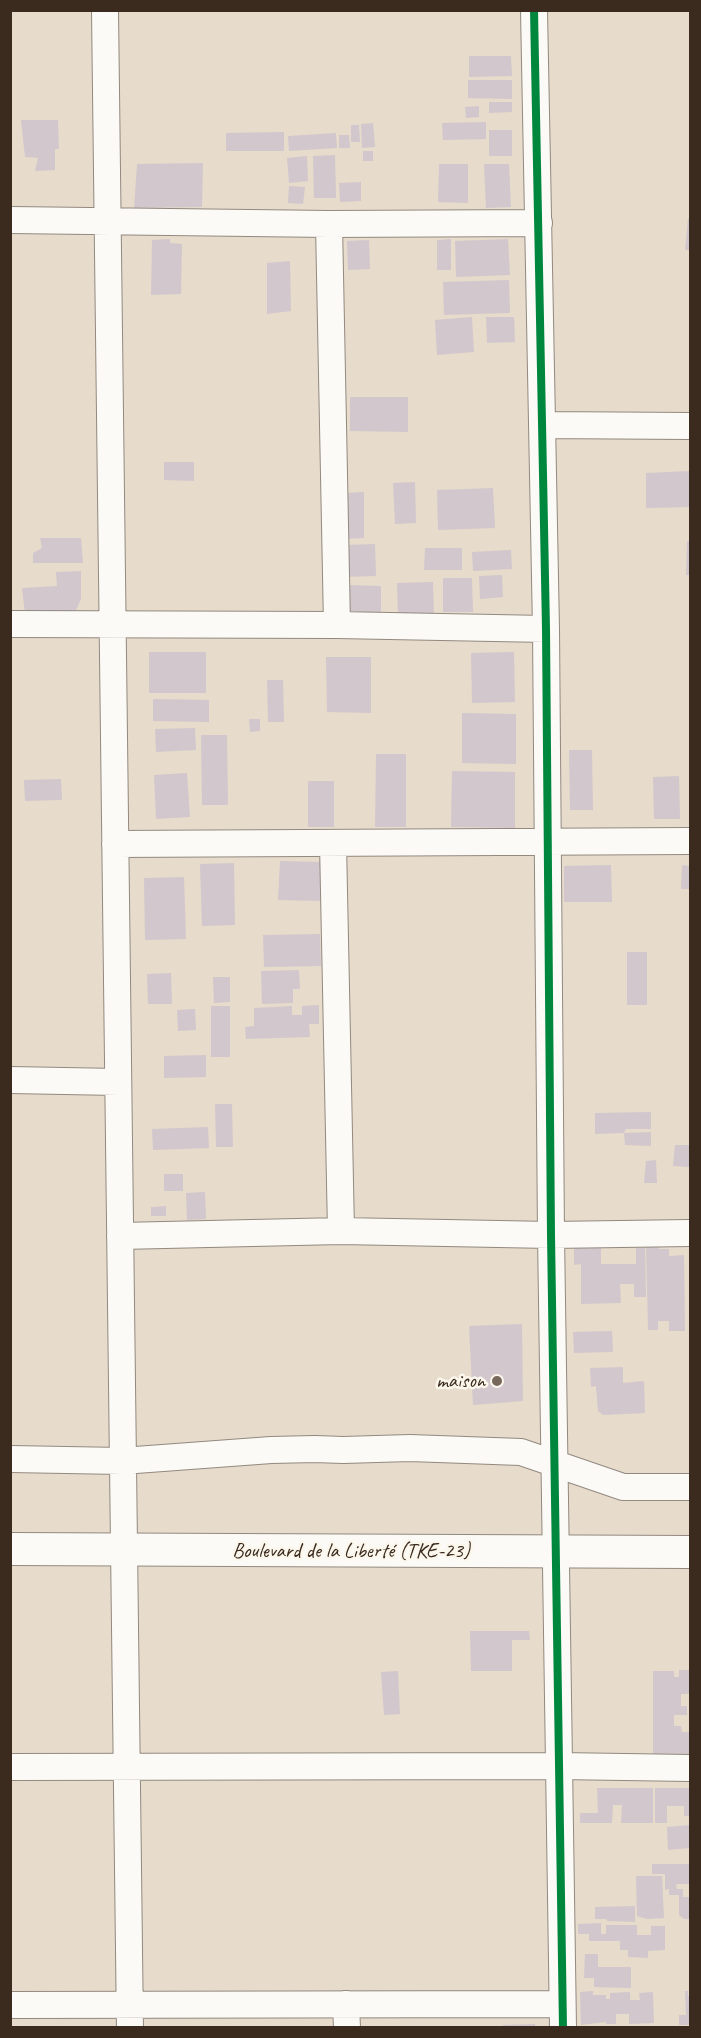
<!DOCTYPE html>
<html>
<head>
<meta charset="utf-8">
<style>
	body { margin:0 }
	#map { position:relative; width:701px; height:2038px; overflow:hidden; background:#e7dbcb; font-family:Caveat,sans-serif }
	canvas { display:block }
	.frame { position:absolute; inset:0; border:12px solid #3b2a1e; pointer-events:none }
</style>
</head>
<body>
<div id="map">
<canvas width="701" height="2038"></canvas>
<div class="frame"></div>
</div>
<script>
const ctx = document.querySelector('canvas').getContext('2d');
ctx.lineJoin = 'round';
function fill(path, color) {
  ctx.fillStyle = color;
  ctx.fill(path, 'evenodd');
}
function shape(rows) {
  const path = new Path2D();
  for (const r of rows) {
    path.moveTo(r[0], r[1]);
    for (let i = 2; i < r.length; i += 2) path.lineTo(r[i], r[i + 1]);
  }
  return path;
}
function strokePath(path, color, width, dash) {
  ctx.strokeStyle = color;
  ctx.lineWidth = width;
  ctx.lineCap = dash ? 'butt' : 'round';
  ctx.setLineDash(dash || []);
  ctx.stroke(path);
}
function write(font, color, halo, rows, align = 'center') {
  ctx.font = font + ' Caveat,sans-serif';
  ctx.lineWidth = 5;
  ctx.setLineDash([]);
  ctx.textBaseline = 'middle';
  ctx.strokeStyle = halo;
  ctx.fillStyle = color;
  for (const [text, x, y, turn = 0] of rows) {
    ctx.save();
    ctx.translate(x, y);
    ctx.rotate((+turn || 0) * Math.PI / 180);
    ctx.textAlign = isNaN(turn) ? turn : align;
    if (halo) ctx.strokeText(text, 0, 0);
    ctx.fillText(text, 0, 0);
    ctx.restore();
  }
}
fill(shape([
	[469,56,511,56,512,76,469,77],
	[468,80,512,80,512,99,468,98],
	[489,102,512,102,512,112,489,113],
	[479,106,479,117,466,118,465,107],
	[21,120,58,120,59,149,55,149,55,170,35,171,38,158,25,157],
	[486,122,486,139,443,140,442,123],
	[373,123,375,147,362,148,361,124],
	[351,125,359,125,360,142,351,142],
	[489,130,512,130,512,156,489,156],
	[284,132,284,151,226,151,226,133],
	[336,133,337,148,289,151,288,136],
	[339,135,349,135,350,148,339,148],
	[363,151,373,151,373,161,363,161],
	[335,155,336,198,314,198,313,156],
	[307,156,308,181,289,183,287,158],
	[203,163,202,207,134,208,137,164],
	[439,164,468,164,468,203,438,202],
	[484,164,509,164,511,207,486,208],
	[361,182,361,201,340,202,339,183],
	[289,186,305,187,303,204,288,203],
	[688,218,690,218,690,250,685,250],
	[170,239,170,243,182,244,181,294,151,295,152,240],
	[451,239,451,270,437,270,437,240],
	[508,239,510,275,456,277,455,241],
	[369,240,370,269,348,270,347,241],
	[290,261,291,311,267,314,267,263],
	[509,280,510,313,444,315,443,282],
	[472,317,474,352,437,355,435,320],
	[486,317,514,317,515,342,487,343],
	[350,397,408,397,408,432,350,431],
	[164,462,194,462,194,481,164,480],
	[690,471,690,507,646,508,646,473],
	[415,482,416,523,395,524,393,483],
	[493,488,495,528,438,530,437,490],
	[364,492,364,538,345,539,344,493],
	[40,538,81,538,83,563,33,563,33,553,42,548],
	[687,541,690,541,690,575,686,575],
	[375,544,376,576,346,577,345,545],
	[425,548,462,548,462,570,424,570],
	[511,550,512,569,473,571,472,552],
	[81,571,81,599,75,613,74,611,25,614,22,588,57,586,56,572],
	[502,575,503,597,480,599,479,576],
	[443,578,472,578,473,612,443,612],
	[433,582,434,613,398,613,397,583],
	[343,585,381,586,381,620,342,620],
	[149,652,206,652,206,693,149,693],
	[514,652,515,702,472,703,471,653],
	[326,657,371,657,371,713,327,712],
	[267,680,283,680,284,722,268,722],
	[153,699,209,700,209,722,153,721],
	[462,713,516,714,516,764,462,763],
	[249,719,260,719,260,731,250,732],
	[195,728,196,750,156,752,155,729],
	[201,735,227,735,228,805,202,805],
	[569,750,592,750,593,810,570,810],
	[376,754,406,754,406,827,375,827],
	[452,771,515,772,515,828,451,827],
	[187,773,190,817,156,819,154,775],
	[679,776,680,819,654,819,653,777],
	[61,779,62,800,25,801,24,780],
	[308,781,334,781,334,827,308,827],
	[280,861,321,862,320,901,278,900],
	[234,863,235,925,202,926,200,864],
	[611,865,612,902,564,902,564,866],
	[682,865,690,866,690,889,681,889],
	[184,877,186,939,145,940,144,878],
	[320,934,321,966,264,967,263,935],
	[627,952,647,952,647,1005,627,1005],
	[299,970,300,989,293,989,293,1003,262,1004,261,971],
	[171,973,172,1004,148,1004,147,974],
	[213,977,230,977,230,1002,214,1003],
	[319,1005,319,1024,309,1024,310,1037,246,1039,245,1027,254,1026,254,1008,292,1006,292,1015,302,1015,302,1006],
	[211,1006,230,1006,230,1057,211,1057],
	[195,1009,196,1030,178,1031,177,1010],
	[206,1055,206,1077,164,1078,164,1056],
	[215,1104,232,1104,233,1147,216,1147],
	[651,1112,651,1129,626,1129,624,1133,595,1134,595,1113],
	[208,1127,209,1148,153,1150,152,1129],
	[651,1132,651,1146,625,1145,624,1133],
	[675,1145,690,1145,690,1167,673,1166],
	[656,1160,657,1183,644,1183,646,1161],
	[164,1174,183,1174,183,1191,164,1191],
	[205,1192,206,1219,187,1220,186,1193],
	[166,1206,166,1216,151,1216,151,1207],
	[659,1244,659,1249,669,1249,669,1256,684,1255,685,1331,669,1331,669,1321,658,1321,658,1330,648,1330,646,1245],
	[574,1248,601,1248,601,1264,636,1264,636,1248,645,1248,646,1297,634,1297,634,1284,620,1284,621,1303,581,1304,581,1264,574,1265],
	[522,1324,523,1401,473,1405,469,1326],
	[612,1331,613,1352,574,1353,573,1332],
	[623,1367,623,1383,644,1381,645,1413,603,1415,598,1411,596,1386,591,1387,590,1368],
	[470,1631,529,1631,530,1640,512,1640,512,1671,471,1671],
	[679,1670,690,1670,690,1694,681,1694,681,1706,687,1706,687,1715,674,1715,674,1726,681,1726,682,1732,690,1732,690,1762,653,1762,653,1671,674,1671,674,1677,679,1677],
	[398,1671,400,1714,384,1715,381,1672],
	[597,1788,653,1788,653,1823,621,1823,622,1805,613,1805,612,1823,580,1823,580,1813,598,1813],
	[655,1788,690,1788,690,1813,689,1816,684,1816,684,1806,667,1806,667,1823,655,1823],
	[690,1825,690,1848,668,1850,667,1827],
	[652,1864,690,1864,690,1884,676,1884,677,1889,683,1889,683,1897,690,1897,690,1919,684,1919,679,1915,679,1895,669,1895,669,1889,665,1890,665,1874,652,1874],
	[636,1876,662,1876,664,1918,647,1919,637,1916],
	[635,1906,635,1922,607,1921,606,1919,595,1919,595,1907],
	[601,1923,601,1934,606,1934,606,1925,637,1925,637,1935,651,1935,651,1926,665,1926,665,1950,648,1951,648,1958,628,1957,628,1950,620,1950,620,1941,589,1941,589,1934,578,1934,578,1924],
	[585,1954,598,1954,598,1967,631,1967,631,1988,594,1987,594,1978,584,1978],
	[593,1991,593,1995,606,1995,606,1999,610,1999,610,1993,630,1992,630,2000,640,2000,639,1993,653,1992,654,2023,629,2024,629,2014,616,2014,616,2024,606,2024,606,2022,581,2025,580,1992],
	[685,1991,688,1991,688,1996,690,1996,690,2025,679,2025,679,2015,686,2015],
	[535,2024,535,2028,503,2028,503,2025]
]), '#d2c7cc');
const minor = shape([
	[105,10,130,2028],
	[534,10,546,629,551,1235,563,2028],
	[10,220,329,224,539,223],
	[329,224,337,625],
	[542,425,690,426],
	[10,624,337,625,546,629],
	[333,843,341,1231],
	[115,844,690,841],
	[10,1080,118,1082],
	[120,1236,341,1231,551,1235,690,1233],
	[10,1459,122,1461,271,1450,315,1449,343,1450,410,1448,521,1452,623,1487,690,1487],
	[10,1767,559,1766,690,1768],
	[346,2004,347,2028],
	[10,2005,562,2004]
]);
const tertiary = shape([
	[10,1549,690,1552]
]);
strokePath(minor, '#92897f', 28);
strokePath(tertiary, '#92897f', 34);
strokePath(minor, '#fbfaf7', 26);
strokePath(tertiary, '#fbfaf7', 32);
strokePath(shape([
	[534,10,546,629,551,1235,563,2028]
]), '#00873e', 8);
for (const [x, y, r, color] of [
	[497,1381,6,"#77685b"]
]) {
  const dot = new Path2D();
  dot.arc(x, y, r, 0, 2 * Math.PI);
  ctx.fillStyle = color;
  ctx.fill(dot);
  strokePath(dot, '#fbf7ec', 2);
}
write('21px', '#3b2a1e', '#fbf7ec', [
	["maison",485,1381]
], 'right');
write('21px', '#3b2a1e', '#fbf7ec', [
	["Boulevard de la Liberté (TKE-23)",351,1551]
]);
</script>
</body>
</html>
